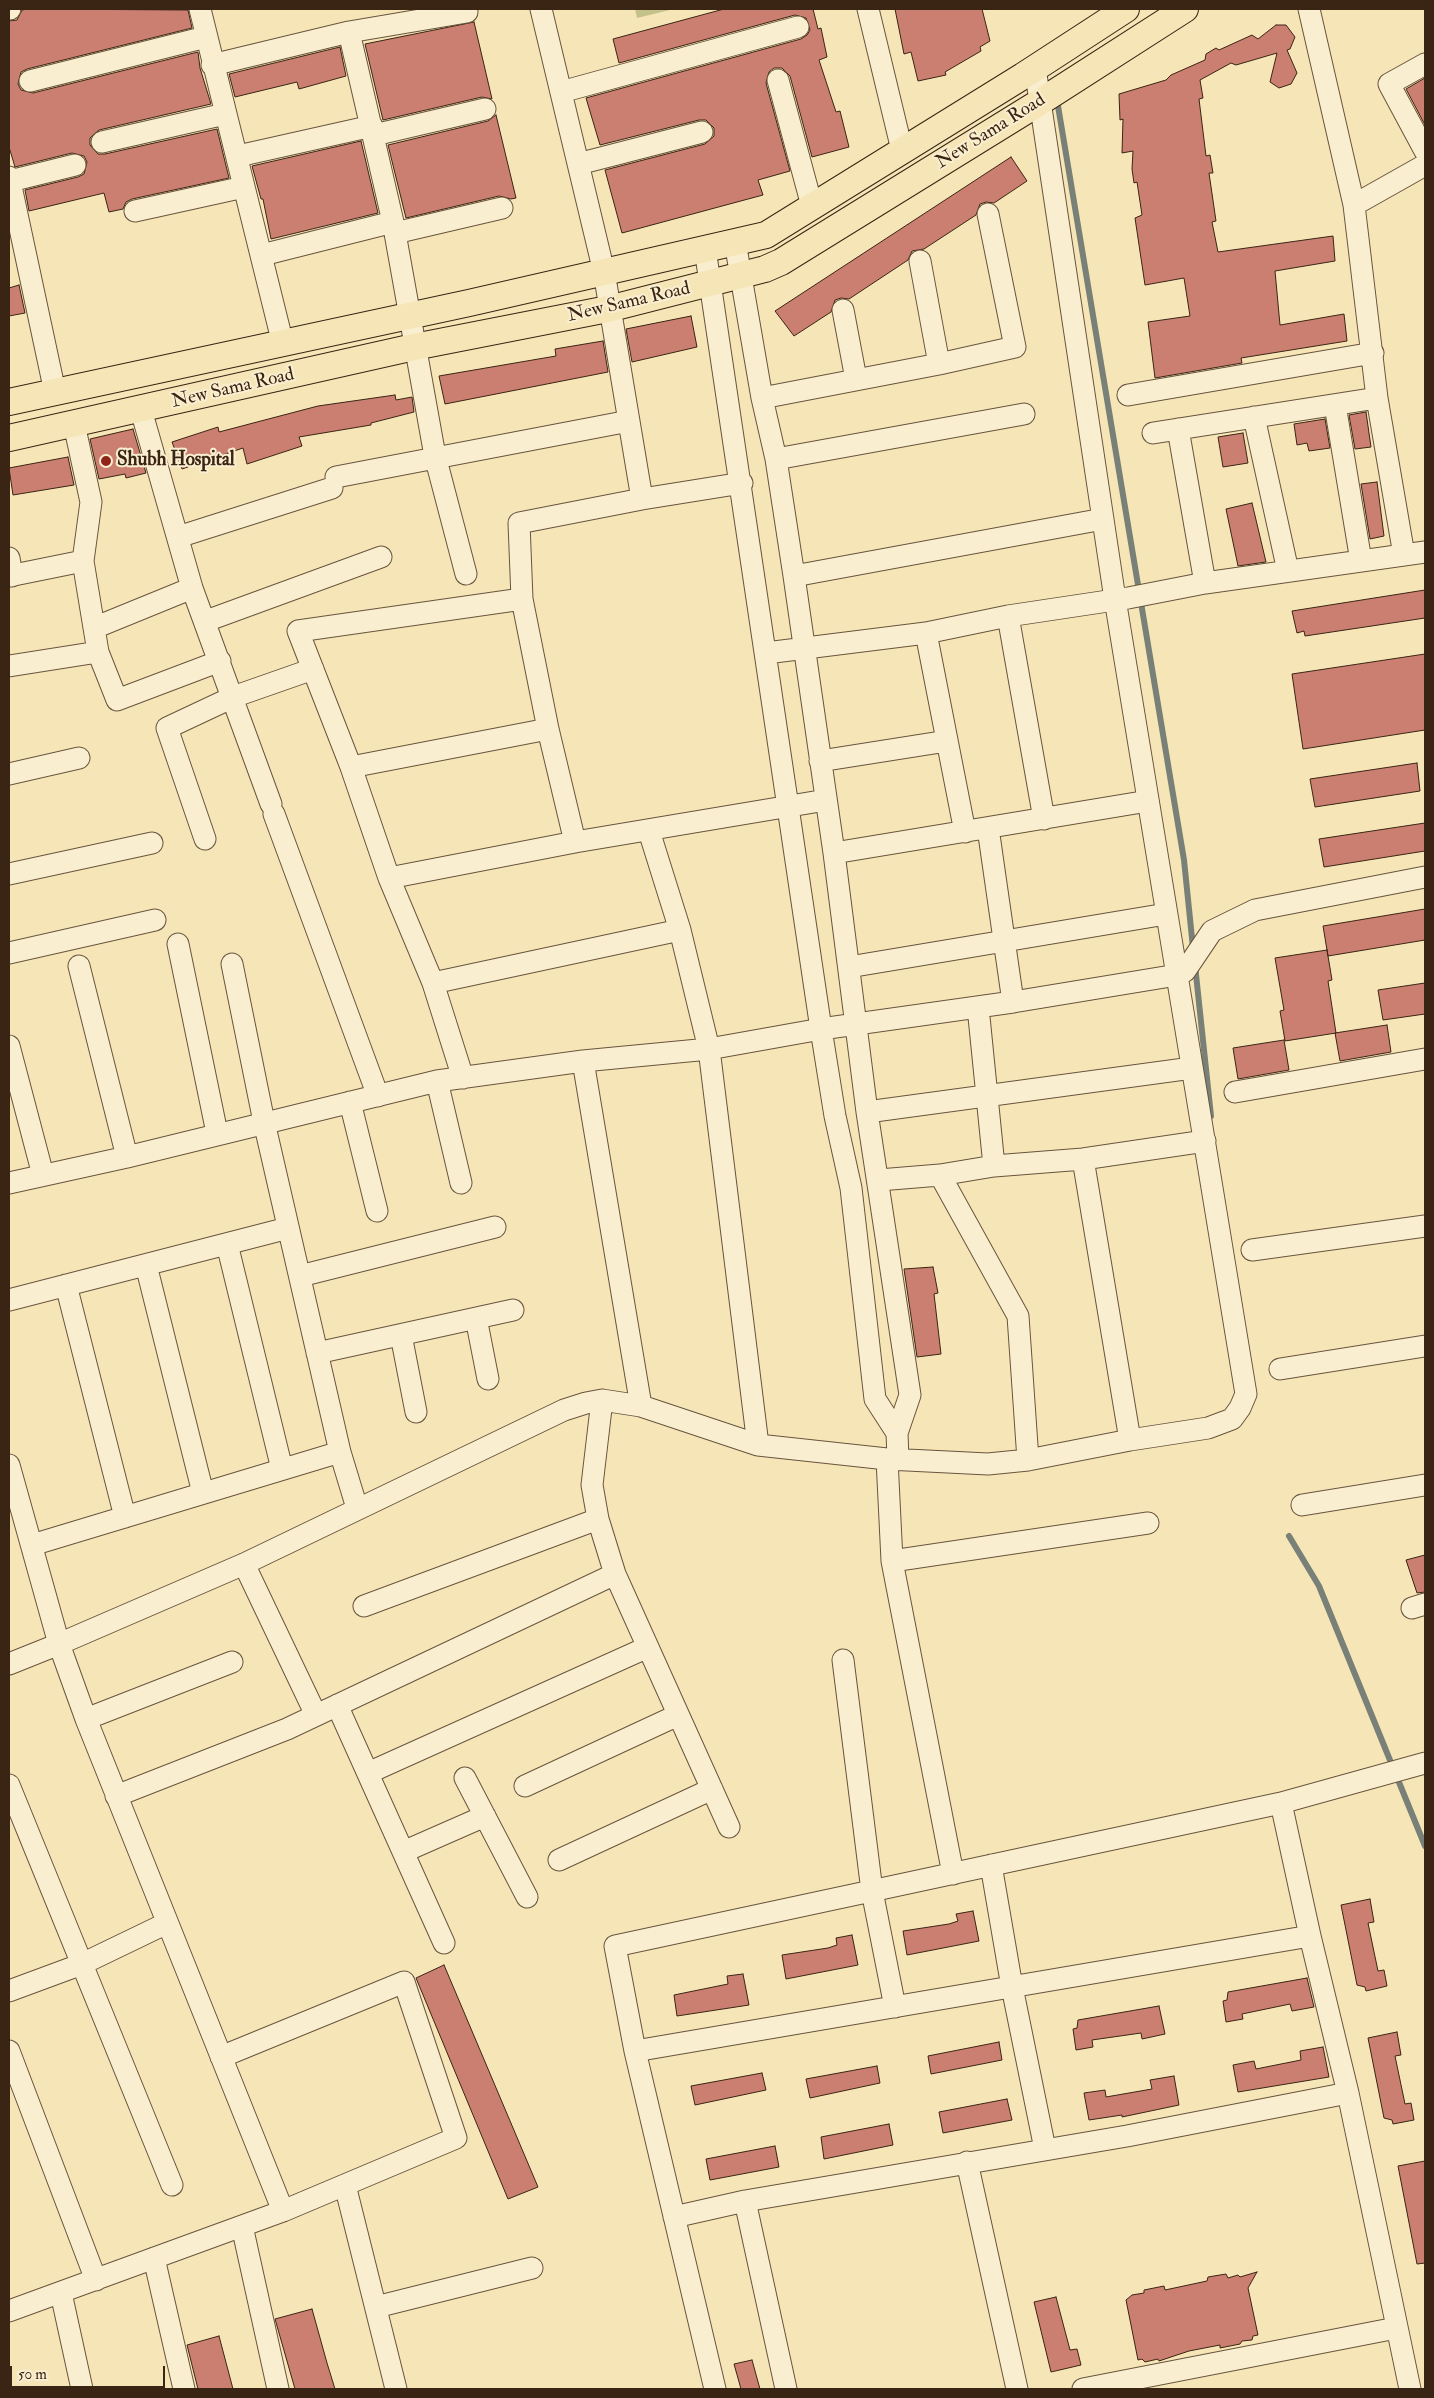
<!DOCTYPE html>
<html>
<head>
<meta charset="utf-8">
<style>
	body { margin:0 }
	#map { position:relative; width:1434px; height:2398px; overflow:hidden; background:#f6e6b7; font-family:"IM FELL Double Pica",serif }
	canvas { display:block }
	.frame { position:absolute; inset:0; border:10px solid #3a2414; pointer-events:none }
	.scale { position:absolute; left:10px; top:2366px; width:155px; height:22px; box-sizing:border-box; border:2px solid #3a2414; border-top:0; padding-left:6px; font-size:15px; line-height:18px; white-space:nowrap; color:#3a2414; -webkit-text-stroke:4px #f9efd0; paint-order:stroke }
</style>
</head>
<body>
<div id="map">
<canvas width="1434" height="2398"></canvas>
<div class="frame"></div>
<div class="scale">50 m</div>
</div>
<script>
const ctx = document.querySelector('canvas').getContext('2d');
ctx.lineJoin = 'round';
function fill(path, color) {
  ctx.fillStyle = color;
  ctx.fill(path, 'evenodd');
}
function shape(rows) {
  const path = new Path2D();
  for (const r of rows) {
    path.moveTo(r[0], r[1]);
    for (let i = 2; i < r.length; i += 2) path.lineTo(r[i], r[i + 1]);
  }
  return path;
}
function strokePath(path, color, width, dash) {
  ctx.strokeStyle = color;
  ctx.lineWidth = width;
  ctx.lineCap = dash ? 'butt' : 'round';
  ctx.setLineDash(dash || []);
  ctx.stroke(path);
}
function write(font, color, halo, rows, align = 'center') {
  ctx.font = font + ' "IM FELL Double Pica",serif';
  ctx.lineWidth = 4;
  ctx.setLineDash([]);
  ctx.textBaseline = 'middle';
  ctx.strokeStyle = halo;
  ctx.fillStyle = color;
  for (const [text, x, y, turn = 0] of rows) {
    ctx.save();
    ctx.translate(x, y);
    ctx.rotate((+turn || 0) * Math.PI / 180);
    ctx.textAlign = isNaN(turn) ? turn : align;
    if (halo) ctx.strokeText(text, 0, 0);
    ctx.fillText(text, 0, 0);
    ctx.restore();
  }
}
fill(shape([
	[635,9,674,9,637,18]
]), '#c4c289');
strokePath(shape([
	[1057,100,1184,860,1193,948],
	[1195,965,1211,1116],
	[1289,1536,1319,1586,1425,1846]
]), '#788077', 6);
const building = shape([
	[28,9,188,10,192,28,27,69,21,72,18,84,21,90,33,93,198,52,200,68,211,104,99,130,90,138,90,145,98,154,105,154,217,129,229,178,132,199,126,202,123,209,109,212,104,193,29,211,25,190,78,177,84,174,87,162,84,156,72,153,15,167,9,147,9,21,17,20,22,10,28,9],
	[724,9,813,9,818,29,821,28,827,57,819,60,836,112,840,111,849,147,812,157,790,76,782,68,774,68,769,72,766,83,790,171,758,180,763,195,622,233,605,170,705,144,714,136,714,128,706,120,699,120,600,145,586,98,801,39,807,35,810,30,806,18,795,15,619,63,613,39,724,9],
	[895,9,982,9,990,41,980,47,981,51,945,72,946,75,918,81,911,52,904,54,895,9],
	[474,22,492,99,482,97,383,120,365,44,474,22],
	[1276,25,1286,25,1295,37,1290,49,1287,50,1297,73,1291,84,1279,88,1270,82,1277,53,1236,65,1231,63,1200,80,1203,98,1199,99,1206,156,1210,155,1213,173,1209,173,1216,221,1212,222,1218,252,1333,236,1335,261,1275,271,1280,325,1344,314,1347,341,1241,358,1242,363,1155,378,1148,322,1190,316,1184,278,1145,285,1135,218,1142,215,1137,182,1134,183,1132,169,1133,151,1122,153,1123,119,1120,120,1119,94,1166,80,1171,75,1205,60,1206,54,1216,48,1219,50,1252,35,1258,39,1276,25],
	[340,47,346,76,299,89,297,82,235,97,229,74,340,47],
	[1425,78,1425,125,1406,89,1425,78],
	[496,115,516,198,511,199,499,196,406,218,388,145,488,121,496,115],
	[361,141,378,213,271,239,263,199,261,199,252,166,361,141],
	[1011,157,1027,181,994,203,986,202,980,204,976,215,924,249,912,251,908,260,849,299,841,298,835,300,831,312,794,336,775,311,1011,157],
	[19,285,25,313,9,316,9,288,19,285],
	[691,316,697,347,632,362,626,329,691,316],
	[603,341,608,372,445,404,439,376,556,356,555,349,603,341],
	[395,395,396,400,412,397,414,412,371,423,371,425,299,437,302,446,247,464,243,448,182,469,172,442,218,427,219,432,318,406,395,395],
	[1366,412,1371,447,1355,449,1349,415,1366,412],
	[1325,419,1330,448,1309,451,1307,443,1297,445,1294,424,1325,419],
	[133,429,146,473,126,478,125,474,99,479,90,439,133,429],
	[1243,433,1248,463,1223,467,1218,437,1243,433],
	[68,457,74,485,13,495,9,468,68,457],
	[1377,482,1384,536,1370,539,1361,484,1377,482],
	[1252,503,1266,562,1238,566,1226,509,1252,503],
	[1425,590,1425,618,1305,636,1304,631,1297,633,1292,611,1425,590],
	[1425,654,1425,730,1303,749,1292,674,1425,654],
	[1417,763,1420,791,1315,807,1310,779,1417,763],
	[1425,823,1425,851,1324,867,1319,839,1425,823],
	[1425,909,1425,940,1328,956,1323,926,1425,909],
	[1327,950,1332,980,1328,981,1336,1033,1285,1041,1280,1011,1284,1010,1275,958,1327,950],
	[1425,983,1425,1014,1383,1020,1378,990,1425,983],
	[1387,1025,1391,1052,1340,1061,1335,1033,1387,1025],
	[1284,1040,1289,1070,1238,1079,1233,1048,1284,1040],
	[933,1267,938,1293,934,1294,941,1354,917,1357,904,1269,933,1267],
	[1425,1555,1425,1592,1417,1593,1406,1560,1425,1555],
	[1370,1899,1374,1922,1368,1923,1378,1971,1384,1970,1387,1986,1366,1991,1365,1987,1357,1985,1341,1905,1370,1899],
	[973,1911,979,1941,907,1955,903,1931,949,1924,958,1921,956,1914,973,1911],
	[852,1935,858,1965,786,1979,782,1955,828,1948,837,1945,836,1938,852,1935],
	[444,1965,538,2187,508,2199,416,1978,444,1965],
	[743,1974,749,2005,677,2016,674,1995,728,1984,727,1976,743,1974],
	[1307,1978,1314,2007,1292,2011,1290,2004,1242,2014,1243,2019,1226,2022,1223,2001,1227,2000,1228,1992,1307,1978],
	[1159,2006,1165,2034,1142,2039,1141,2033,1092,2040,1093,2047,1076,2050,1073,2029,1077,2028,1078,2020,1159,2006],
	[1397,2032,1401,2055,1395,2056,1405,2104,1411,2103,1414,2120,1393,2124,1392,2120,1384,2118,1368,2038,1397,2032],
	[999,2042,1002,2060,931,2074,928,2056,999,2042],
	[1323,2047,1329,2077,1238,2092,1233,2065,1254,2061,1256,2069,1301,2060,1300,2051,1323,2047],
	[877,2066,880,2083,810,2098,806,2079,877,2066],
	[762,2073,766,2090,695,2105,691,2086,762,2073],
	[1174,2076,1179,2105,1122,2117,1122,2115,1089,2120,1084,2093,1105,2090,1106,2097,1152,2089,1150,2080,1174,2076],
	[1007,2099,1012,2120,943,2133,939,2112,1007,2099],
	[889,2124,893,2145,824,2159,821,2137,889,2124],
	[775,2146,779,2167,710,2180,706,2159,775,2146],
	[1425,2161,1425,2263,1417,2264,1398,2166,1425,2161],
	[1257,2272,1248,2288,1258,2335,1253,2336,1252,2340,1242,2341,1240,2344,1220,2348,1220,2345,1189,2351,1159,2361,1158,2359,1145,2362,1142,2359,1138,2360,1126,2300,1132,2295,1144,2293,1144,2290,1164,2286,1165,2290,1207,2281,1208,2277,1226,2274,1228,2278,1238,2275,1240,2277,1257,2272],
	[1056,2297,1070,2350,1077,2349,1081,2365,1051,2372,1034,2302,1056,2297],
	[312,2309,327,2363,335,2389,295,2389,275,2319,312,2309],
	[219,2336,233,2389,198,2389,187,2345,219,2336],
	[752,2360,760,2389,741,2389,734,2364,752,2360]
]);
fill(building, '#cb7f71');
strokePath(building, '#3a2414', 1);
const minor = shape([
	[9,9,10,9],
	[200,9,283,344],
	[541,9,604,272,642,499],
	[868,9,902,150],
	[1309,9,1354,205,1377,398,1404,555],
	[349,32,393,222,435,456,466,574],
	[1425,64,1389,84,1425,151],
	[212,65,349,32,467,12],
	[778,80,812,206],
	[30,81,206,37],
	[561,92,798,27],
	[374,135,485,109],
	[102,142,225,114],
	[238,156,372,126],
	[578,164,702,132],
	[9,177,55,392],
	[10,181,75,165],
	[1354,205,1425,165],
	[135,211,244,187],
	[395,233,502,208],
	[735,242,762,398,776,459,794,576,834,853,867,1112,910,1395,897,1433,898,1459],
	[705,249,821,1029,835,1116,851,1188,875,1399,897,1433],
	[262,255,393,222],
	[920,261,939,364],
	[843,310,856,379],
	[1128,395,1373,353],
	[762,398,939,364,1015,347,988,214],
	[1335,405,1361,561],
	[141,410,192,588,271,804],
	[1254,417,1288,571],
	[74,424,91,502,83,561,98,652,117,700,220,661],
	[1178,429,1205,583],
	[1153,433,1377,398],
	[776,459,1024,414],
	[336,477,629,421],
	[178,537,332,488],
	[9,558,12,576],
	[9,576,83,561],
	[794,576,1103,519],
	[1008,616,1044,819],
	[206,621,381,557],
	[94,628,192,588],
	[926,633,965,832],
	[766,653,926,633,1008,616,1128,598,1205,583,1425,552],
	[9,666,98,652],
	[820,761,947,741],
	[351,767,548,729],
	[9,774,79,758],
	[274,814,378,1096],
	[988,828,1013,1002],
	[649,831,680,930],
	[205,839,167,728,233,697,313,669],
	[575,842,548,729,522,599,519,523,642,499,742,483],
	[834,853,1148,801],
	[9,874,152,843],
	[389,878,575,842,826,800],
	[178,944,217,1133],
	[9,953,155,920],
	[232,964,264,1122,340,1452,357,1508],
	[79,966,127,1157],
	[849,967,1166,914],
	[433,983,680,930,709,1049,758,1445],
	[978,1007,994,1166],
	[9,1046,43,1175],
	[583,1061,641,1406],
	[463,1078,433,983,389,878,351,767,298,631,522,599],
	[437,1081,461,1183],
	[1235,1092,1425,1059],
	[350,1102,377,1211],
	[867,1112,1192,1068],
	[1083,1159,1130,1440],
	[940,1175,1018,1316,1028,1460],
	[879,1180,940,1175,994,1166,1083,1159,1205,1141],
	[9,1183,127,1157,437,1081,583,1061,709,1049,821,1029,1013,1002,1177,975,1185,971,1212,931,1255,910,1425,877],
	[227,1244,282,1469],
	[1252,1250,1425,1226],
	[146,1265,203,1493],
	[300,1276,495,1227],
	[66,1285,125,1517],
	[9,1300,288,1228],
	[476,1318,488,1379],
	[401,1335,416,1412],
	[317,1353,513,1310],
	[1280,1369,1425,1346],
	[602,1400,592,1485,598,1519,615,1574,729,1827],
	[887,1459,892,1561,953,1874],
	[9,1465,59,1644,86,1719,283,2211],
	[1302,1505,1425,1485],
	[32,1545,340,1452],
	[892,1561,1148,1523],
	[244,1564,316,1715],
	[364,1606,598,1519],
	[1412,1608,1425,1604],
	[843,1660,872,1891,895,2007],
	[9,1664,59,1644,244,1564,564,1410,586,1403,602,1400,641,1406,758,1445,887,1459,988,1464,1028,1460,1130,1440,1208,1428,1232,1419,1240,1408,1246,1394,1115,599,1035,68],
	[337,1705,444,1943],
	[86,1719,232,1662],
	[368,1773,648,1647],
	[465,1778,527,1897],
	[9,1785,172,2185],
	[525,1786,678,1715],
	[116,1796,287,1729,615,1574],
	[1281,1803,1310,1936,1348,2093,1410,2389],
	[403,1852,485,1816],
	[559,1860,712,1789],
	[991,1865,1012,1987,1045,2149],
	[9,1991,82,1964,167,1923],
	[9,2051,96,2280],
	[635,2051,1310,1936],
	[967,2162,1017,2389],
	[345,2185,396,2389],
	[745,2201,786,2389],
	[674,2217,745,2201,1127,2136,1348,2093],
	[242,2226,278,2389],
	[154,2258,184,2389],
	[61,2293,82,2389],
	[376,2307,532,2268],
	[9,2311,283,2211,456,2138,404,1982,221,2057],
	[715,2389,635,2051,615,1946,1281,1803,1425,1763],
	[1083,2389,1396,2328]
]);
const major = shape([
	[9,402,469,303,766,235,1023,76,1126,9],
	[9,438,414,347,608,309,765,269,781,262,1040,102,1185,9]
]);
strokePath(minor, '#69543d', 23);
strokePath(major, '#3a2414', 28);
strokePath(minor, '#f9efd0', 21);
strokePath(major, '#f6e6b7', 26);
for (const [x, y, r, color] of [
	[106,461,6,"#8f2418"]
]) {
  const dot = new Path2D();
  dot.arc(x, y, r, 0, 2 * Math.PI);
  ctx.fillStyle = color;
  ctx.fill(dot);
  strokePath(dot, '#f9efd0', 2);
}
write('19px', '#3a2414', '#f9efd0', [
	["New Sama Road",991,132,-32],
	["New Sama Road",629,303,-13],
	["New Sama Road",233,389,-13]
]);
write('bold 19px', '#3a2414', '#f9efd0', [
	["Shubh Hospital",117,461]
], 'left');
</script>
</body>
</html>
